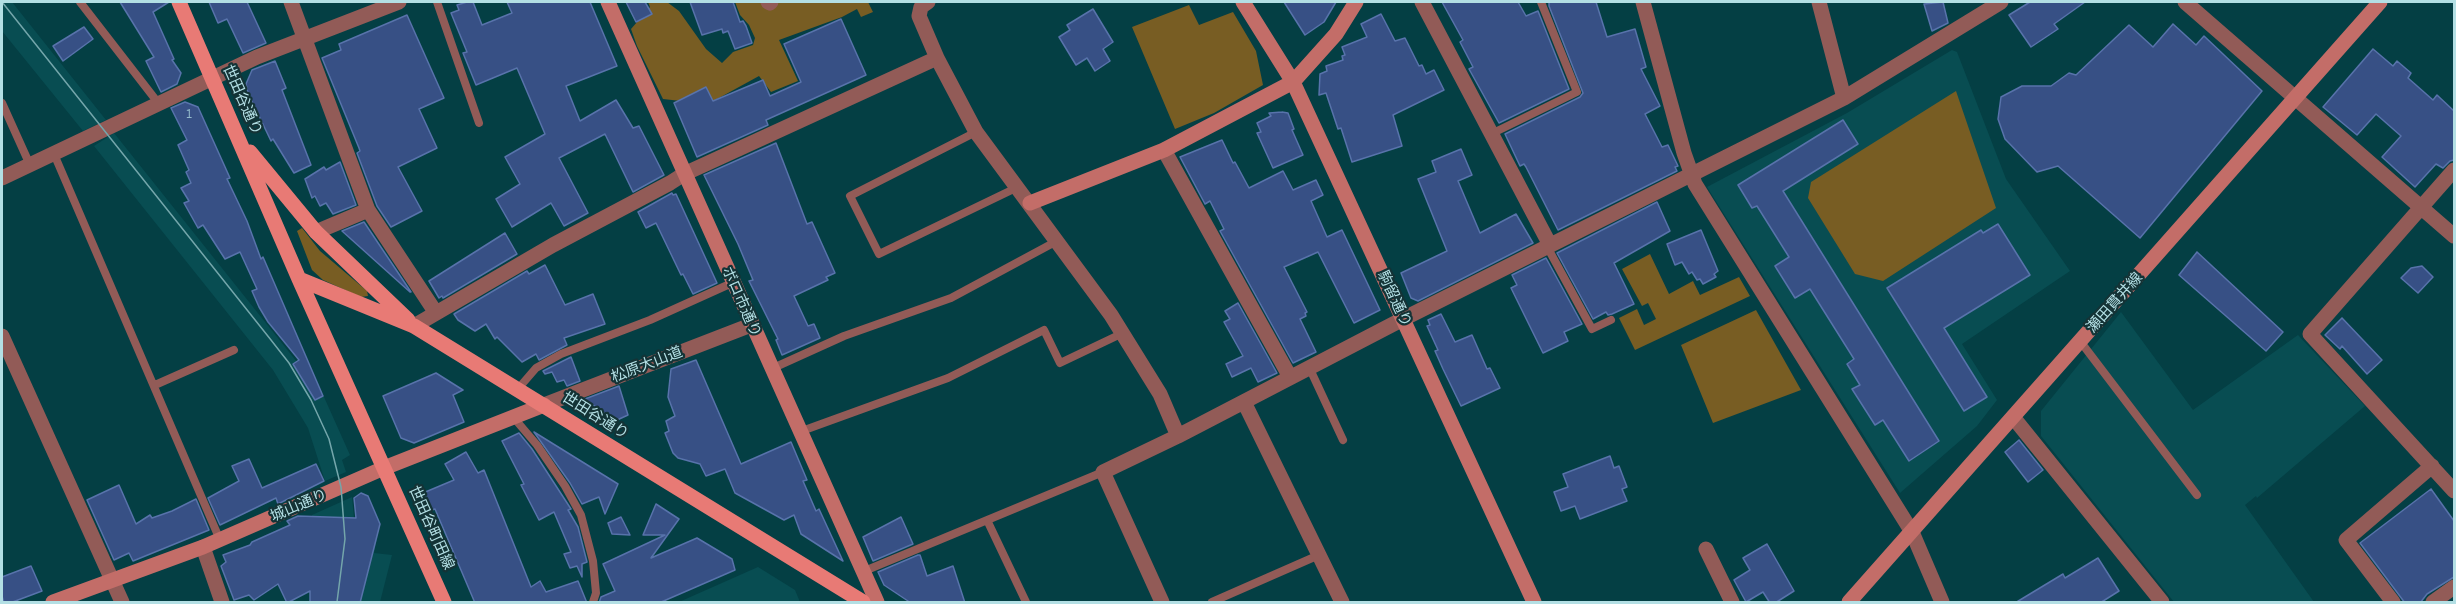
<!DOCTYPE html>
<html>
<head>
<meta charset="utf-8">
<style>
	body { margin:0 }
	#map { position:relative; width:2456px; height:604px; overflow:hidden; background:#043f44; font-family:"Archivo Narrow",sans-serif }
	canvas { display:block }
	.frame { position:absolute; inset:0; border:3px solid #b3dfe4; pointer-events:none }
</style>
</head>
<body>
<div id="map">
<canvas width="2456" height="604"></canvas>
<div class="frame"></div>
</div>
<script>
const ctx = document.querySelector('canvas').getContext('2d');
ctx.lineJoin = 'round';
function fill(path, color) {
  ctx.fillStyle = color;
  ctx.fill(path, 'evenodd');
}
function shape(rows) {
  const path = new Path2D();
  for (const r of rows) {
    path.moveTo(r[0], r[1]);
    for (let i = 2; i < r.length; i += 2) path.lineTo(r[i], r[i + 1]);
  }
  return path;
}
function strokePath(path, color, width, dash) {
  ctx.strokeStyle = color;
  ctx.lineWidth = width;
  ctx.lineCap = dash ? 'butt' : 'round';
  ctx.setLineDash(dash || []);
  ctx.stroke(path);
}
function write(font, color, halo, rows, align = 'center') {
  ctx.font = font + ' "Archivo Narrow","Noto Sans JP",sans-serif';
  ctx.lineWidth = 4.5;
  ctx.setLineDash([]);
  ctx.textBaseline = 'middle';
  ctx.strokeStyle = halo;
  ctx.fillStyle = color;
  for (const [text, x, y, turn = 0] of rows) {
    ctx.save();
    ctx.translate(x, y);
    ctx.rotate((+turn || 0) * Math.PI / 180);
    ctx.textAlign = isNaN(turn) ? turn : align;
    if (halo) ctx.strokeText(text, 0, 0);
    ctx.fillText(text, 0, 0);
    ctx.restore();
  }
}
fill(shape([
	[2,2,12,2,106,120,83,131,2,31],
	[1952,50,1957,52,2006,179,2070,271,1962,344,1997,400,1977,426,1900,493,1707,187,1847,113],
	[114,133,305,372,311,368,350,455,342,460,346,472,325,481,308,428,273,370,94,146],
	[2121,312,2193,410,2298,335,2365,406,2257,498,2256,496,2245,505,2314,602,2174,602,2041,436,2041,411],
	[352,497,356,540,377,537,374,553,392,555,380,602,310,602,312,515],
	[758,567,795,590,800,602,679,602]
]), '#084d52');
fill(shape([
	[648,2,667,2,679,11,706,49,722,63,733,52,753,45,755,38,749,25,740,15,735,2,868,2,873,12,861,17,857,9,842,17,779,40,798,81,771,92,759,76,708,104,663,99,637,46,631,29,650,7],
	[1189,5,1199,25,1233,12,1256,51,1263,85,1214,113,1175,129,1132,27],
	[1956,91,1996,208,1883,281,1855,274,1808,198,1811,182],
	[302,228,320,251,367,291,368,296,361,297,323,280,312,270,297,231],
	[1650,254,1669,294,1693,281,1700,295,1739,277,1750,296,1635,350,1619,318,1637,309,1644,325,1656,319,1648,303,1642,306,1622,269],
	[1756,310,1801,390,1713,423,1681,345]
]), '#785d23');
const building = shape([
	[120,2,169,2,153,12,174,59,172,60,181,73,177,84,161,92,146,61,154,57,120,2],
	[209,2,247,2,266,43,243,53,227,19,218,23,209,2],
	[467,2,473,2,482,25,512,13,507,2,590,2,617,66,566,86,580,121,616,100,633,128,639,126,664,175,633,192,605,134,559,158,588,213,564,226,551,203,512,227,496,199,520,184,505,157,545,134,517,68,476,85,463,53,467,52,451,13,459,10,457,5,467,2],
	[626,2,645,2,652,14,636,22,626,2],
	[690,2,733,2,740,22,743,21,746,26,752,43,735,49,728,31,723,33,722,29,702,35,690,2],
	[1284,2,1336,2,1324,22,1305,35,1284,2],
	[1442,2,1518,2,1526,16,1538,11,1569,89,1499,123,1469,69,1473,67,1460,42,1463,40,1442,2],
	[1549,2,1596,2,1607,37,1635,29,1646,67,1641,69,1660,106,1645,114,1662,147,1668,145,1678,166,1675,167,1677,171,1558,230,1526,167,1524,164,1520,166,1505,134,1580,97,1583,93,1549,6,1549,2],
	[1943,2,1948,23,1932,31,1924,4,1943,2],
	[2030,2,2085,2,2054,24,2058,29,2031,47,2009,15,2030,2],
	[1093,9,1113,42,1103,49,1110,61,1095,71,1087,58,1076,65,1059,37,1070,30,1067,25,1093,9],
	[1381,14,1395,41,1405,38,1419,66,1422,65,1426,74,1434,70,1444,90,1393,115,1402,146,1352,162,1341,128,1338,129,1326,93,1319,95,1320,74,1327,71,1326,66,1343,60,1342,56,1345,55,1342,47,1367,37,1361,24,1381,14],
	[407,15,444,98,419,109,437,148,398,167,422,211,391,227,377,206,357,153,360,151,359,148,322,58,341,50,339,44,407,15],
	[841,19,866,75,766,120,768,125,697,157,674,103,706,87,713,101,763,80,770,96,801,82,784,44,841,19],
	[2173,24,2196,45,2204,36,2262,91,2140,238,2058,166,2037,172,2005,139,1998,119,2001,97,2022,86,2051,86,2069,73,2076,75,2129,25,2153,47,2173,24],
	[84,27,93,39,63,61,53,46,84,27],
	[2373,49,2393,66,2397,61,2411,73,2408,78,2433,100,2437,95,2454,111,2454,160,2450,161,2443,168,2436,164,2415,187,2382,157,2401,136,2376,114,2357,135,2323,107,2373,49],
	[275,61,286,88,282,90,311,165,294,173,273,139,271,141,248,93,246,84,252,70,275,61],
	[185,102,198,107,230,178,227,179,247,221,261,259,263,257,323,396,315,400,293,364,299,360,268,322,259,307,252,291,257,289,240,252,225,259,203,225,198,228,184,203,189,201,181,188,191,183,186,172,189,170,178,145,187,140,171,108,185,102],
	[1282,112,1288,113,1294,129,1292,130,1303,155,1273,168,1257,133,1261,132,1257,123,1271,116,1269,113,1282,112],
	[1843,120,1858,144,1783,191,1939,441,1909,461,1883,420,1875,425,1852,389,1860,385,1847,364,1854,359,1810,289,1795,298,1775,266,1789,257,1757,206,1752,208,1738,185,1843,120],
	[1222,140,1233,163,1235,162,1249,188,1283,171,1293,190,1316,180,1323,195,1311,201,1327,237,1342,230,1380,310,1354,323,1318,252,1284,267,1307,312,1305,313,1306,316,1300,319,1316,352,1293,363,1220,231,1224,229,1210,201,1205,204,1180,157,1222,140],
	[776,143,807,224,812,222,835,273,826,277,828,280,794,296,808,326,814,324,820,338,782,355,776,340,778,339,749,281,753,280,738,244,704,175,776,143],
	[1461,149,1472,175,1458,181,1480,233,1516,214,1533,243,1418,301,1411,298,1401,273,1447,251,1418,179,1436,172,1432,161,1461,149],
	[340,162,356,205,333,214,326,203,320,206,315,196,312,198,305,179,324,167,326,170,340,162],
	[672,193,673,195,676,194,717,283,693,294,683,274,681,275,656,223,646,228,638,212,672,193],
	[1657,202,1670,231,1614,263,1634,304,1612,314,1608,315,1606,312,1593,319,1557,253,1657,202],
	[364,222,411,292,410,292,342,231,364,222],
	[1998,224,2030,275,1944,328,1987,397,1964,411,1887,288,1981,230,1983,233,1998,224],
	[1701,230,1718,271,1714,274,1716,277,1703,284,1700,279,1697,280,1692,272,1689,274,1682,262,1675,265,1667,244,1701,230],
	[505,233,517,254,443,298,442,296,439,298,429,281,505,233],
	[2197,252,2283,332,2266,351,2179,275,2197,252],
	[1546,258,1582,324,1564,332,1568,341,1543,353,1511,288,1517,285,1512,275,1546,258],
	[545,265,565,305,593,294,605,324,564,338,567,345,539,360,536,354,522,362,497,337,495,339,486,324,475,331,458,320,454,314,527,271,529,274,545,265],
	[2422,266,2433,277,2418,293,2401,278,2411,268,2422,266],
	[1238,303,1277,373,1258,382,1251,368,1232,377,1226,364,1243,356,1224,322,1230,319,1225,311,1238,303],
	[1441,314,1455,342,1472,335,1487,369,1490,368,1500,388,1461,406,1443,369,1435,351,1438,350,1427,326,1430,325,1428,320,1441,314],
	[2342,318,2382,360,2367,374,2342,346,2340,349,2325,335,2342,318],
	[571,357,580,381,567,386,564,380,557,382,552,372,545,374,543,371,571,357],
	[696,360,741,464,791,442,807,480,803,481,816,511,819,509,843,561,801,534,794,515,784,520,735,493,725,469,706,476,700,464,678,458,673,453,665,433,669,431,666,421,675,416,668,397,671,369,696,360],
	[436,373,463,390,453,395,464,422,414,443,401,438,383,396,436,373],
	[619,386,628,415,615,421,585,399,619,386],
	[534,432,618,484,605,514,599,497,582,504,570,483,534,432],
	[519,433,532,449,571,509,568,510,578,527,587,562,582,564,582,577,577,566,570,568,564,554,571,552,554,512,539,520,521,485,524,484,502,441,519,433],
	[2019,440,2043,470,2028,482,2005,452,2019,440],
	[466,452,478,473,484,470,531,587,540,581,546,592,578,581,587,603,475,603,435,509,432,510,423,493,454,480,445,464,466,452],
	[1610,456,1614,468,1619,466,1627,487,1622,489,1627,501,1580,519,1575,506,1561,511,1554,492,1568,487,1563,474,1610,456],
	[249,459,262,488,316,464,324,481,278,504,276,498,220,525,208,498,239,481,232,466,249,459],
	[119,485,136,524,150,515,152,518,172,511,196,499,209,530,133,561,129,553,114,560,87,500,119,485],
	[2431,489,2454,521,2454,577,2427,594,2420,603,2405,603,2360,543,2431,489],
	[361,493,368,496,380,524,360,603,310,603,310,591,287,603,278,584,254,600,249,595,234,600,221,566,226,562,223,555,250,545,252,542,290,525,287,521,298,516,356,518,354,498,361,493],
	[656,504,679,519,651,558,697,538,732,559,735,570,659,603,599,603,601,597,615,591,603,564,665,535,643,535,656,504],
	[621,517,630,535,612,534,608,523,621,517],
	[901,517,913,544,873,561,863,537,901,517],
	[1767,544,1794,591,1775,603,1770,603,1763,592,1746,602,1734,580,1750,570,1743,558,1767,544],
	[918,555,920,555,927,576,953,566,965,603,911,603,884,585,878,572,918,555],
	[2098,558,2119,591,2100,603,2015,603,2063,574,2065,578,2098,558],
	[31,566,42,591,10,603,4,603,2,596,2,577,31,566]
]);
fill(building, '#375085');
strokePath(building, '#5873ab', 1.5);
strokePath(shape([
	[80,2,159,104],
	[437,2,479,123],
	[2,103,30,165],
	[976,132,850,196,879,254,1018,187],
	[1491,134,1577,92,1541,2],
	[54,154,220,540],
	[1550,245,1550,252,1592,329,1611,320],
	[2080,341,2197,495],
	[1309,367,1343,440],
	[771,369,844,336,951,298,1057,241],
	[155,385,234,350],
	[517,390,536,368,561,354,650,320,732,283],
	[514,418,537,445,565,486,581,515,593,561,596,593,593,602],
	[799,432,948,378,1044,330,1060,363,1123,333],
	[987,520,1026,602],
	[862,572,1103,472],
	[1212,602,1319,555]
]), '#925b57', 8);
strokePath(shape([
	[291,2,368,210,436,313],
	[768,2,770,3,771,2],
	[928,2,921,7,919,16,937,58,976,132,1111,315,1160,394,1178,436],
	[1422,2,1550,245],
	[1643,2,1684,153,1695,184,1912,532,1942,602],
	[1819,2,1844,98],
	[2185,2,2454,236],
	[1164,150,1290,377],
	[2454,170,2310,334,2454,491],
	[2,178,257,57,399,2],
	[316,232,368,210],
	[414,326,553,245,670,183,684,174,937,58],
	[2,336,122,602],
	[1244,402,1342,602],
	[544,405,751,325],
	[2013,417,2162,602],
	[203,547,222,602],
	[1706,549,1732,602],
	[1162,602,1103,472,1178,436,1403,319,1844,98,2001,2],
	[2393,602,2346,540,2432,466],
	[2433,602,2454,587]
]), '#925b57', 15);
strokePath(shape([
	[608,2,877,602],
	[1243,2,1293,82,1534,602],
	[1030,203,1164,150,1293,82,1336,34,1356,2],
	[53,602,203,547,384,468,544,405],
	[1849,602,2380,2]
]), '#c36d68', 15);
strokePath(shape([
	[179,2,299,279,444,602],
	[250,152,316,232,408,320],
	[299,279,414,326,863,602]
]), '#e87a75', 15);
strokePath(shape([
	[2,2,271,340,289,363,311,400,329,439,341,487,345,539,337,602]
]), '#74a6ab', 1.5);
write('12px', '#94bbcc', null, [
	["1",189,115]
]);
write('15px', '#b3dfe4', '#143336', [
	["世田谷通り",242,100,66],
	["駒留通り",1394,299,65],
	["ボロ市通り",741,302,66],
	["瀬田貫井線",2115,303,-48],
	["松原大山道",647,365,-21],
	["世田谷通り",595,416,32],
	["城山通り",299,506,-23],
	["世田谷町田線",431,528,66]
]);
</script>
</body>
</html>
